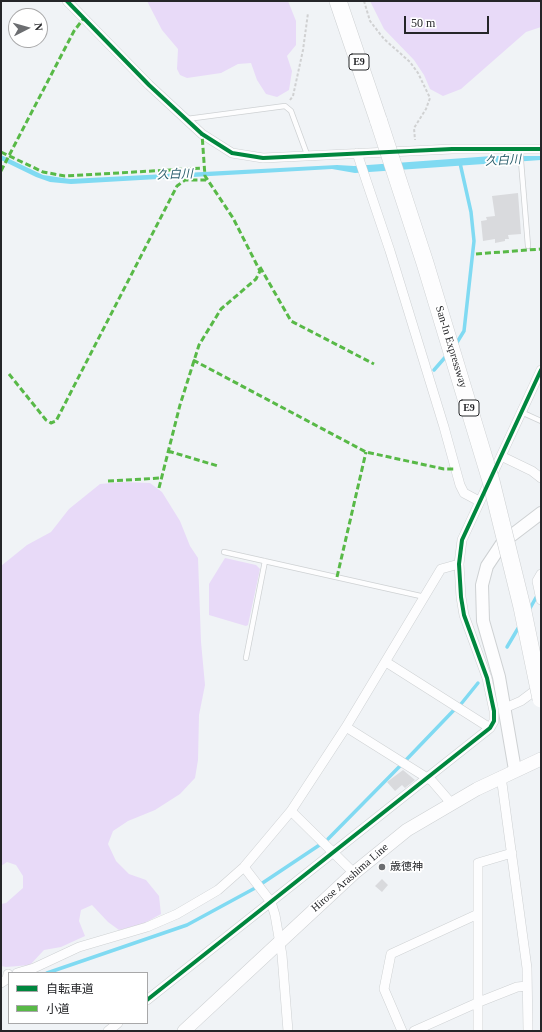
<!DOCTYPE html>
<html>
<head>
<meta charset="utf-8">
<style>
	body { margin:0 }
	#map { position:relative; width:542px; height:1032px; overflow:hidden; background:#f0f3f6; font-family:"Times New Roman","Noto Sans JP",serif }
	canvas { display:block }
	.frame { position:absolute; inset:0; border:2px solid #252629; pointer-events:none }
	.legend { position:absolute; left:8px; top:972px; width:140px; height:52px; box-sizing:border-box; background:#fff; border:1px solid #a8a8a9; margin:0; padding:5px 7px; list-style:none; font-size:12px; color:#252629 }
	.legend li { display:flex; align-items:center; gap:8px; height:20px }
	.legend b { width:20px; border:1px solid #a8a8a9 }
	.north { position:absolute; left:8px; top:8px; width:40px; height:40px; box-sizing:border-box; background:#fff; border:1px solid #a8a8a9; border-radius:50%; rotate:84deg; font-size:11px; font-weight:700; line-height:16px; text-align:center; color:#252629 }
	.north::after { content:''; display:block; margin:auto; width:14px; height:18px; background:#6c6e71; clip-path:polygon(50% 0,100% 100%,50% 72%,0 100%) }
	.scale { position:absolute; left:404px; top:16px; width:85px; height:18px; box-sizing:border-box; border:2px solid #252629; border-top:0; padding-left:5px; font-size:12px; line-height:14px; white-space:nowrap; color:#252629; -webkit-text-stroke:3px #fff; paint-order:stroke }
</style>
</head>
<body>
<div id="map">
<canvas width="542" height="1032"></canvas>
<div class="frame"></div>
<ul class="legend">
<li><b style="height:5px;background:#00873e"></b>自転車道</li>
<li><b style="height:5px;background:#58b947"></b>小道</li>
</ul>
<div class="north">N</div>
<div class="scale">50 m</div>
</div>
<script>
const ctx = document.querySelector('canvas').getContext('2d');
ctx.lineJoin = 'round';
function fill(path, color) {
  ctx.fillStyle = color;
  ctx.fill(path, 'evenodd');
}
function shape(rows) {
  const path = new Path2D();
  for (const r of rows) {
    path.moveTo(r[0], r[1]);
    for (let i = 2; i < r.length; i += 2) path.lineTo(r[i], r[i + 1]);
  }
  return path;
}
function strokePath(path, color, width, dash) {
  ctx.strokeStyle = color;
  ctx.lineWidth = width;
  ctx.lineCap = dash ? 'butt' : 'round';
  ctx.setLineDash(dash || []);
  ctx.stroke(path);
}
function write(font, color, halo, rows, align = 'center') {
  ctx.font = font + ' "Times New Roman","Noto Sans JP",serif';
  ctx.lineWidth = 3.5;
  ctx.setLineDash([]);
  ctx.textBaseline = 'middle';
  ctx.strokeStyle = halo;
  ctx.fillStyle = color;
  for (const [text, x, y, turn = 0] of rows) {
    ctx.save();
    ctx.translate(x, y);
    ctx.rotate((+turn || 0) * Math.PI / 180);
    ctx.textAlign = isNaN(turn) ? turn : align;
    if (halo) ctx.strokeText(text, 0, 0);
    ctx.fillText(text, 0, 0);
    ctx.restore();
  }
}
fill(shape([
	[147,1,288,1,296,21,296,45,287,56,292,71,289,90,277,97,266,94,257,80,251,63,238,64,221,73,187,78,180,75,177,69,178,49,162,30],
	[370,1,541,1,541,27,526,32,461,89,443,96,430,89,424,75,414,60,384,29],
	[123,482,150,483,162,492,180,521,190,546,198,558,201,642,205,685,199,715,198,760,195,778,180,794,155,810,128,821,113,831,108,844,116,861,129,874,146,880,159,896,161,914,143,924,119,930,108,922,92,905,81,910,79,921,85,936,61,947,44,950,30,965,6,967,1,966,1,904,6,903,23,888,23,876,16,865,7,862,1,866,1,566,27,545,51,532,69,509,100,484],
	[225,558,256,565,260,569,248,625,246,626,209,615,209,584]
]), '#e8daf8');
fill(shape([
	[1,155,43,175,70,179,337,165,354,166,492,156,541,156,541,160,355,173,332,169,71,184,50,182,36,177,1,160]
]), '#80daf2');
strokePath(shape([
	[456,344,464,331,474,241,471,212,460,163],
	[434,370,448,354],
	[529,610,538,594],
	[507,647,520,625],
	[461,704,478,683],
	[406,760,454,710],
	[328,839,400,766],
	[261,884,321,844],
	[47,973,187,925,257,887]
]), '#80daf2', 3.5);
fill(shape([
	[518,193,521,234,508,235,509,239,505,239,505,241,495,243,495,239,483,241,481,221,487,220,486,217,495,216,492,196],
	[403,770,415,780,405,788,402,785,395,791,387,782],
	[382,879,388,885,382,892,375,886]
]), '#d9dadd');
const service = shape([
	[187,119,285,106,291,111,308,157],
	[520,149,528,246],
	[521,412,541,421],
	[224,552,425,597],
	[246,658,265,561]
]);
const minor = shape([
	[67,1,149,85,202,134,232,153,263,158,452,149,541,149],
	[357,153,390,251,444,427,460,485,464,493,479,501],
	[501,456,532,471,541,478],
	[541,574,537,581,541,600],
	[386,662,490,728],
	[505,708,521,701,541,686],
	[346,727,432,781,451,803],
	[501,776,527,968,528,1031],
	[291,811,354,873],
	[244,867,271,902,275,915,282,955,288,1031],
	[17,973,34,968,79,947,147,927,177,914,218,890,244,867,291,811,346,727,441,569,459,564],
	[1,983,7,979,8,974],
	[147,1000,490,728,494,721,494,711,487,678,464,615,461,597,459,564,462,540,541,370],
	[108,1031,118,1023],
	[402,1031,384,989,391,954,478,914],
	[414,1031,479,1002,517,987,527,986],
	[478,1031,478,863,512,853]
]);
const tertiary = shape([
	[515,770,499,677,483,621,482,585,487,566,503,542,541,513]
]);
const secondary = shape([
	[184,1031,354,873,407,830,477,789,541,759]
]);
const motorway = shape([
	[338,1,379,122]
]);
strokePath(service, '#ced1d3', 6);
strokePath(minor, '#ced1d3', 10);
strokePath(tertiary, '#ced1d3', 14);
strokePath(secondary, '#ced1d3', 14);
strokePath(motorway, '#ced1d3', 18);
strokePath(shape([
	[364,1,370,21,384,39,410,62,418,73,430,98,426,109,414,128,415,140],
	[290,100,293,96,303,50,308,13]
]), '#d0d1d2', 2, [3, 2]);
strokePath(service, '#fdfdfe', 4.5);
strokePath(minor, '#fdfdfe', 9);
strokePath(tertiary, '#fdfdfe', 12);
strokePath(secondary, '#fdfdfe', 13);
strokePath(motorway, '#fdfdfe', 17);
const motorwayBridge = shape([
	[379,122,425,263,491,481,522,607,541,699]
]);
strokePath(motorwayBridge, '#ced1d3', 18, []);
strokePath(motorwayBridge, '#fdfdfe', 17);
strokePath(shape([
	[1,152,43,172,65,176,204,168],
	[1,171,74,31,84,18],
	[476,254,541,249],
	[260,267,291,321,374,364],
	[193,360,366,452,444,469,456,469],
	[9,374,46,420,51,423,56,421,177,186,185,180,206,180],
	[168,451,218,466],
	[108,481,161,478],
	[159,488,180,405,199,345,221,309,256,279,260,271,233,218,205,176,202,134],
	[337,577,366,452]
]), '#58b947', 3, [6, 3]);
strokePath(shape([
	[67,1,149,85,202,134,232,153,263,158,452,149,541,149],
	[147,1000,490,728,494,721,494,711,487,678,464,615,461,597,459,564,462,540,541,370]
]), '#00873e', 4);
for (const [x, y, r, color] of [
	[382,867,4,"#6c6e71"]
]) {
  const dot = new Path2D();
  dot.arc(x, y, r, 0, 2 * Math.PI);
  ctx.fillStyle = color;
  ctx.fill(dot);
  strokePath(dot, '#fff', 1.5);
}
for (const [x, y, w] of [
	[359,62,20],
	[469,408,20]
]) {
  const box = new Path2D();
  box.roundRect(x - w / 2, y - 8, w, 16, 3);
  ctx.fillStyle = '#fff';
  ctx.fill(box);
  strokePath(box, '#252629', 1);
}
write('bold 10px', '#252629', null, [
	["E9",359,62],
	["E9",469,408]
]);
write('11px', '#252629', '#fff', [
	["San-In Expressway",451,347,73],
	["Hirose Arashima Line",350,878,-41]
]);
write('11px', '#252629', '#fff', [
	["歳徳神",390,867]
], 'left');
write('italic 12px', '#2b5f6d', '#fff', [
	["久白川",503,161,-3],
	["久白川",175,175,-2]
]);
</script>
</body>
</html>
